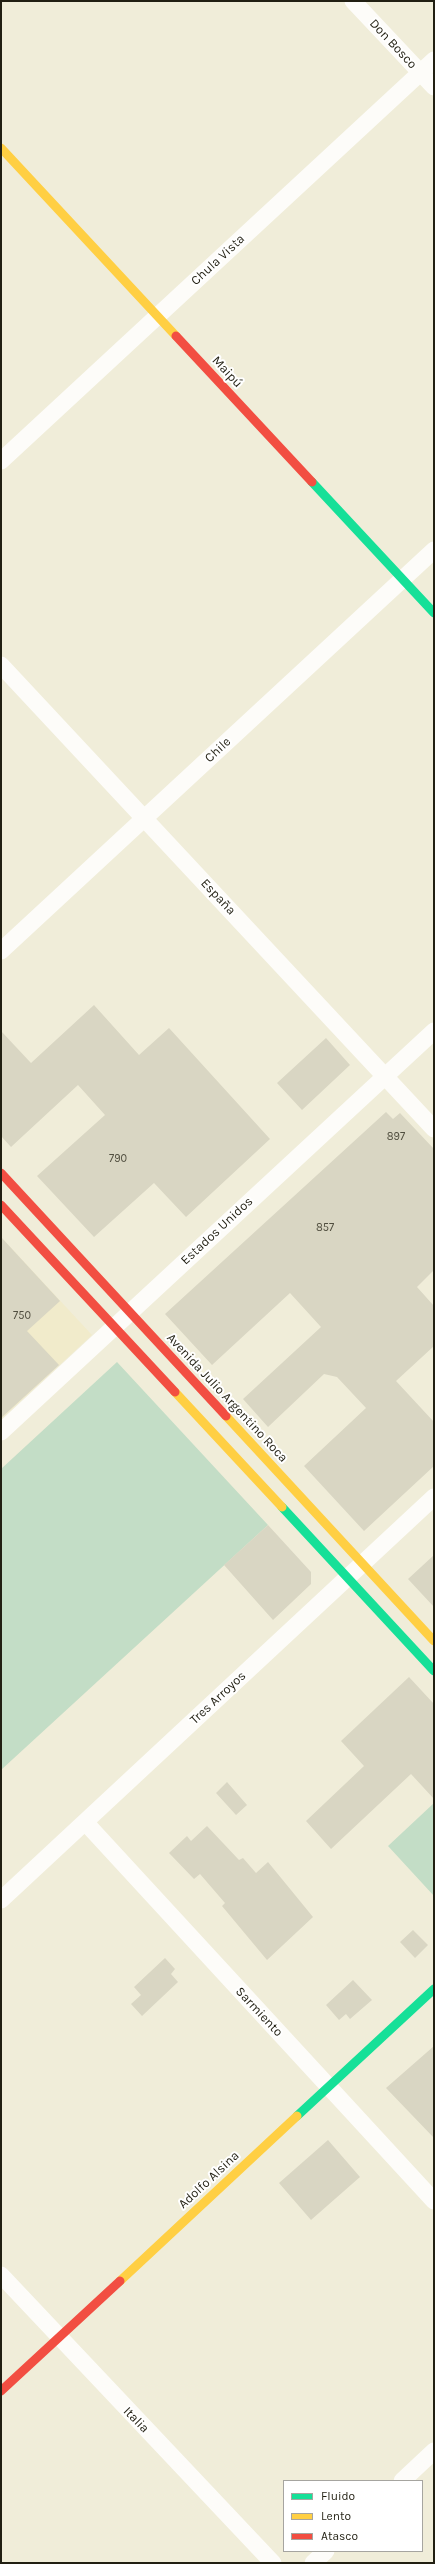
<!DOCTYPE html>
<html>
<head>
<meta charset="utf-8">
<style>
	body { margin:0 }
	#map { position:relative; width:435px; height:2564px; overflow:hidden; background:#f0edd9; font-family:Karla,sans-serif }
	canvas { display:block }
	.frame { position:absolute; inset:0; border:2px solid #211f12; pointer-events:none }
	.legend { position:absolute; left:283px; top:2480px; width:140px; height:72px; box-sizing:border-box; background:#fff; border:1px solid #a6a5a0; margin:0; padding:5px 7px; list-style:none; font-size:12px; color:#211f12 }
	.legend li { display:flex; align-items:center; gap:8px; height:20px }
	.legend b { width:20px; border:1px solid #a6a5a0 }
</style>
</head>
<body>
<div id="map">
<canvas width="435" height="2564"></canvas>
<div class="frame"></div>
<ul class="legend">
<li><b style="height:5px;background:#16e098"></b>Fluido</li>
<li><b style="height:5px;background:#ffcf43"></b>Lento</li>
<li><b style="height:5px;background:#f24e42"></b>Atasco</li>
</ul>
</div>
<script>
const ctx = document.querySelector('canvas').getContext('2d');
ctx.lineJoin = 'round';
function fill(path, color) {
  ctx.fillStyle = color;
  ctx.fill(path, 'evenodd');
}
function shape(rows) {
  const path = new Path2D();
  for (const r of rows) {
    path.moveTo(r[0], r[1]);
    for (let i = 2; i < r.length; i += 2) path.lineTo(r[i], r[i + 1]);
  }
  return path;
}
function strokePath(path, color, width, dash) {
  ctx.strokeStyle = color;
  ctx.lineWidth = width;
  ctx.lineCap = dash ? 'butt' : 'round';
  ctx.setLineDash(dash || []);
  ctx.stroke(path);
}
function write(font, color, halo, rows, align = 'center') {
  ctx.font = font + ' Karla,sans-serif';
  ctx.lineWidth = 4;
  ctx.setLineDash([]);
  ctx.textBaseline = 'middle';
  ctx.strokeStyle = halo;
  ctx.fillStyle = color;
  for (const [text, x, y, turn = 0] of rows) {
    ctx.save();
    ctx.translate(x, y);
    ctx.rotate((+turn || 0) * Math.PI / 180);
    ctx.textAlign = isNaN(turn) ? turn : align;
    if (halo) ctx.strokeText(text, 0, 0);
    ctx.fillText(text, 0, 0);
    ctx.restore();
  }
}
fill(shape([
	[1,1237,92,1335,1,1419]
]), '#f1ebcb');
fill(shape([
	[117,1362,268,1525,1,1770,1,1469],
	[434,1803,434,1896,388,1846]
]), '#c3ddc6');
fill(shape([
	[94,1005,139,1055,169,1028,270,1139,186,1217,154,1183,94,1237,37,1176,105,1115,78,1085,11,1147,1,1136,1,1031,31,1063],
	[326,1038,350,1065,302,1110,277,1083],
	[386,1112,393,1119,400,1113,434,1149,434,1270,417,1287,434,1306,434,1346,396,1381,434,1422,434,1466,364,1531,304,1466,366,1408,337,1377,324,1374,268,1427,243,1399,321,1327,290,1293,212,1365,165,1314],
	[1,1237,60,1301,27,1331,59,1365,1,1418],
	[268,1525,311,1572,311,1584,273,1620,224,1565],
	[434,1555,434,1607,408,1579],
	[409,1677,434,1704,434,1799,411,1774,331,1849,306,1821,364,1766,341,1741],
	[227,1782,247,1805,236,1815,216,1793],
	[207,1826,239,1860,243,1858,256,1873,268,1862,313,1917,267,1960,222,1906,225,1903,200,1874,194,1879,169,1853,187,1836,191,1841],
	[413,1930,428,1945,415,1958,400,1942],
	[165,1958,175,1969,171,1974,178,1982,142,2016,131,2004,141,1995,134,1987],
	[353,1980,372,2000,350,2019,346,2014,339,2020,326,2005],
	[434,2046,434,2138,386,2088],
	[328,2140,360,2177,311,2220,279,2183]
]), '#d9d6c3');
strokePath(shape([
	[353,1,434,87],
	[1,461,434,60],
	[1,665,434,1129],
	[1,951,434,550],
	[1,1432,434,1031],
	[85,1822,434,2201],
	[1,1900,434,1497],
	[1,2275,273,2563],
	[402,2481,434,2451],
	[313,2563,326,2551]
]), '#fdfcf9', 17);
strokePath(shape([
	[312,482,434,613],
	[282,1507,434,1671],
	[297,2116,434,1989]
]), '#16e098', 9);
strokePath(shape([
	[1,148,176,336],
	[175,1392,282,1507],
	[226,1416,434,1641],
	[120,2281,297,2116]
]), '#ffcf43', 9);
strokePath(shape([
	[176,336,312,482],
	[1,1173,226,1416],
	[1,1205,175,1392],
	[1,2391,120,2281]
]), '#f24e42', 9);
write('11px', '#504e3f', null, [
	["897",396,1137],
	["790",118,1159],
	["857",325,1228],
	["750",22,1316]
]);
write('13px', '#211f12', '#fff', [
	["Don Bosco",393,44,47],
	["Chula Vista",218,260,-43],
	["Maipú",227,372,47],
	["Chile",218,750,-43],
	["España",218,897,47],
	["Estados Unidos",217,1231,-43],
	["Avenida Julio Argentino Roca",227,1398,47],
	["Tres Arroyos",218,1698,-43],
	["Sarmiento",259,2012,47],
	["Adolfo Alsina",209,2180,-43],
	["Italia",136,2420,46]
]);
</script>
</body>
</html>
